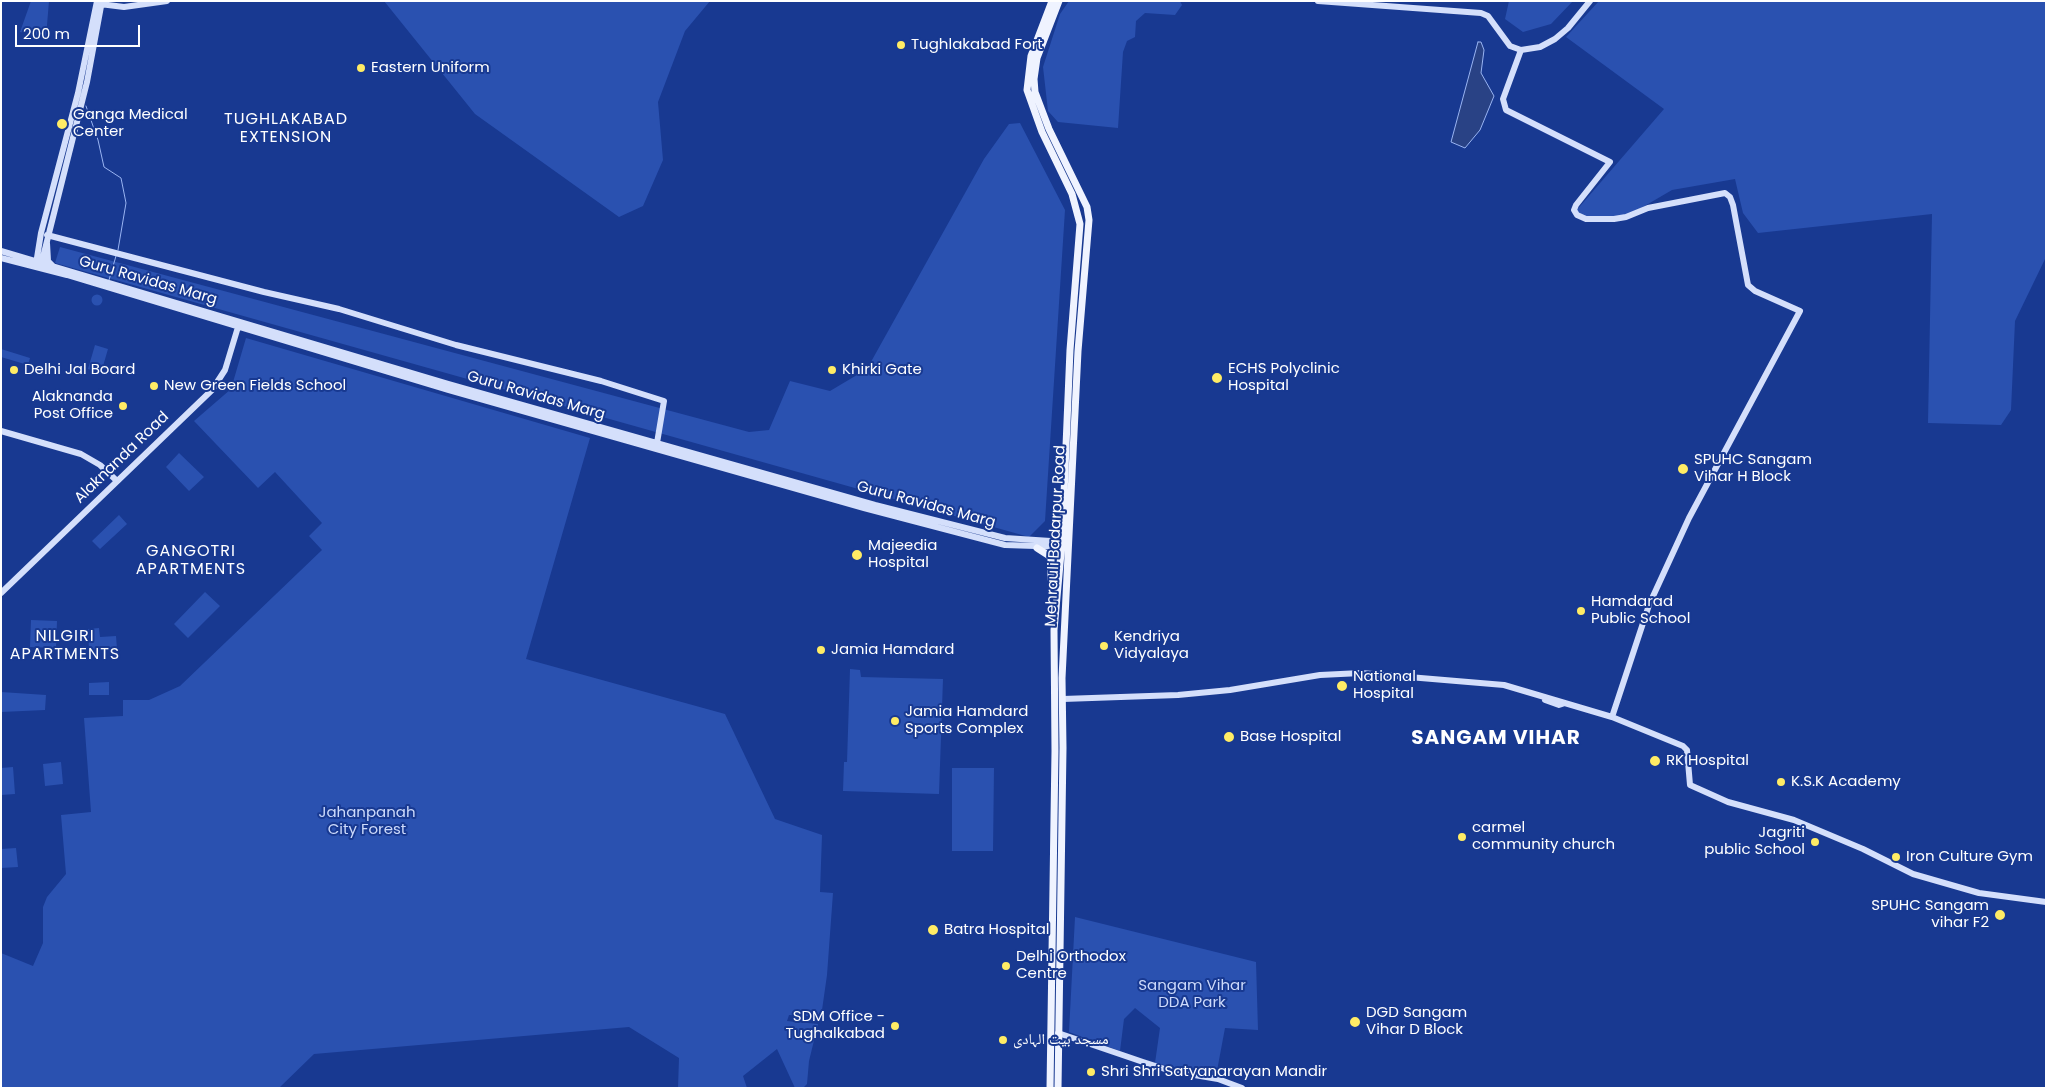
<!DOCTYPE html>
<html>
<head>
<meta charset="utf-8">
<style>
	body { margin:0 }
	#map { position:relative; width:2047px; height:1089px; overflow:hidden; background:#183991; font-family:Poppins,sans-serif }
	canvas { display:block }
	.frame { position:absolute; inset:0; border:2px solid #fff; pointer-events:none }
	.scale { position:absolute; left:15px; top:25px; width:125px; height:22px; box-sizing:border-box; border:2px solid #fff; border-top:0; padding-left:6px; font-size:15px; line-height:18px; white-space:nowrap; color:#fff; -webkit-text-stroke:4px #183991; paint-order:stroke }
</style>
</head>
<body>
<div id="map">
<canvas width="2047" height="1089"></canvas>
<div class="frame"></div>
<div class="scale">200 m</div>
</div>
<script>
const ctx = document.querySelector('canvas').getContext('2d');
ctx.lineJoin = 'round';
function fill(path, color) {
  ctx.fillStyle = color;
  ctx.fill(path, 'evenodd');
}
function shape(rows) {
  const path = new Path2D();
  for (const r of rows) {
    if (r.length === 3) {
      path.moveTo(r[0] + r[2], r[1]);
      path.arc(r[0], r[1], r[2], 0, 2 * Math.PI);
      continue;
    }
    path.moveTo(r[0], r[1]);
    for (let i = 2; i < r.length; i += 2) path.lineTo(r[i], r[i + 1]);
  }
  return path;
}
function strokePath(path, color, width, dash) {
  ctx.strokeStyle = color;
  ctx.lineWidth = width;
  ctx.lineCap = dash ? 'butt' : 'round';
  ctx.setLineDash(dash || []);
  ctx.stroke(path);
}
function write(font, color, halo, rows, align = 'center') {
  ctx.font = font + ' Poppins,"Noto Naskh Arabic",sans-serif';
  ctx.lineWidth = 4;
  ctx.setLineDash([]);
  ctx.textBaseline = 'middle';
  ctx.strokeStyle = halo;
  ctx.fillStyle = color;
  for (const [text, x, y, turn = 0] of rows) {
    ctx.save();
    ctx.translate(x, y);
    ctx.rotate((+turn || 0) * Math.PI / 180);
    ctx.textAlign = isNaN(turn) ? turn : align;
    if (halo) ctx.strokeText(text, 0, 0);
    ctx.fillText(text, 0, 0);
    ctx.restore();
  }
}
fill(shape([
	[31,1,49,1,46,37,20,32],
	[384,1,710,1,685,31,658,102,663,160,643,206,619,217,475,114],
	[1069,1,1180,1,1182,5,1175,15,1145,13,1136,21,1135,37,1127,41,1123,52,1118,128,1058,122,1048,111,1043,67,1060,14],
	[1509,1,1573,1,1551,24,1523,32,1505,19],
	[1599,1,2046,1,2046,257,2015,321,2011,410,2001,425,1928,423,1932,214,1758,233,1743,213,1735,179,1672,190,1624,218,1585,217,1575,212,1664,109,1566,37],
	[1020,123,1065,210,1045,521,1029,537,55,263,60,247,749,432,769,430,790,381,830,391,867,369,984,159,1009,124],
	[97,300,5.5],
	[246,338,590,438,526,659,725,714,775,819,822,835,820,892,833,893,827,975,821,1017,789,1015,787,1021,818,1024,809,1061,807,1084,803,1088,795,1088,777,1049,743,1076,747,1088,678,1088,679,1058,629,1027,314,1054,279,1088,1,1088,1,953,33,966,43,943,43,907,47,897,66,874,61,815,91,812,84,718,123,716,123,700,149,700,180,686,322,550,309,536,322,523,275,472,258,488,194,421,231,389],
	[95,345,108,349,101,373,88,369],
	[1,349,30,358,28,365,1,357],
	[179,453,204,477,189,491,166,467],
	[119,515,127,524,100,549,92,541],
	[205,592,220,606,188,638,174,624],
	[31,620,57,621,56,648,30,647],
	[99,628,100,637,116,636,117,649,89,650,88,629],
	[850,669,860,670,861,677,943,679,939,794,843,791,844,762,847,762],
	[109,682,109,695,89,695,89,683],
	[1,692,46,695,45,710,1,712],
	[61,762,63,784,45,786,43,764],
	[13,767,15,794,1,795,1,768],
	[952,768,994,768,993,851,952,851],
	[16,848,18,867,1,868,1,849],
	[1075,917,1256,962,1258,1030,1225,1028,1216,1076,1155,1063,1160,1028,1135,1008,1124,1019,1120,1051,1069,1032]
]), '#2a51b0');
const water = shape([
	[1478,42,1481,42,1484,50,1481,73,1494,96,1480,130,1465,148,1451,142,1478,42]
]);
fill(water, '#294285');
strokePath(water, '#99b4f2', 1);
strokePath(shape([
	[86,106,98,140,104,167,121,178,126,203,118,250],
	[109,280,116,256]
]), '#99b4f2', 1);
strokePath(shape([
	[1318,1,1481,13,1488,16,1510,46,1521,50,1540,47,1555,39,1568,28,1590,1],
	[100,4,124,7,167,1],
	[1521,50,1503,99,1506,110,1610,162,1576,205,1574,210,1577,215,1586,219,1614,219,1626,217,1648,208,1725,193,1730,197,1733,205,1748,285,1755,291,1800,311,1689,518,1649,605,1612,717],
	[47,235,264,292,339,309,456,345,601,381,664,401,657,443],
	[47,243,48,261,53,266],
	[1,251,448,384,875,505,1005,538,1066,542],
	[1,258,67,275,448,390,864,508,1005,545,1066,547],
	[36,264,41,233,78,93,97,1],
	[41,265,87,82,102,1],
	[1,431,81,454,100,465,116,480],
	[1,593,212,390,225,370,238,327],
	[1063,699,1178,695,1230,690,1320,675,1361,673,1504,685,1612,717,1683,746,1687,750,1690,785,1728,802,1794,820,1863,849,1913,874,1979,893,2046,902],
	[1545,700,1559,705,1565,703],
	[1058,1033,1143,1062,1171,1071,1218,1079,1242,1088]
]), '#d4dffb', 6);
strokePath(shape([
	[1037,548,1051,557,1051,579,1055,594],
	[1050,1088,1055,751,1054,630,1062,542,1070,350,1080,224,1072,194,1042,132,1027,90,1031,56,1052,1],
	[1058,1088,1063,748,1062,678,1078,351,1089,220,1087,207,1049,129,1035,92,1034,79,1037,58,1059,1]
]), '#eff3ff', 7);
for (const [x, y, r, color] of [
	[901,45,5,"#ffec65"],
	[361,68,5,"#ffec65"],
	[62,124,6,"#ffec65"],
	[14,370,5,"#ffec65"],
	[832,370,5,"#ffec65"],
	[1217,378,6,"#ffec65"],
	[154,386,5,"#ffec65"],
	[123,406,5,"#ffec65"],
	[1683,469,6,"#ffec65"],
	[857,555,6,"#ffec65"],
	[1581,611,5,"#ffec65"],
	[1104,646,5,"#ffec65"],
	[821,650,5,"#ffec65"],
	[1342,686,6,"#ffec65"],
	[895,721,5,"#ffec65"],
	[1229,737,6,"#ffec65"],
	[1655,761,6,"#ffec65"],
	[1781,782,5,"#ffec65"],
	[1462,837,5,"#ffec65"],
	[1815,842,5,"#ffec65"],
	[1896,857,5,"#ffec65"],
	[2000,915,6,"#ffec65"],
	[933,930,6,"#ffec65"],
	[1006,966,5,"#ffec65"],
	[1355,1022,6,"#ffec65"],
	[895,1026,5,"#ffec65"],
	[1003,1040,5,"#ffec65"],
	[1091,1072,5,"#ffec65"]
]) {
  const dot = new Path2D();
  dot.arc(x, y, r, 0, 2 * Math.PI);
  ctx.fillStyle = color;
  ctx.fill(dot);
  strokePath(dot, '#183991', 2);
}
write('15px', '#fff', '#183991', [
	["Tughlakabad Fort",911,45],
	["Eastern Uniform",371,68],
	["Ganga Medical",73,115],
	["Center",73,132],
	["ECHS Polyclinic",1228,369],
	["Hospital",1228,386],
	["Delhi Jal Board",24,370],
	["Khirki Gate",842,370],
	["New Green Fields School",164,386],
	["Alaknanda",113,397,"right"],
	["Post Office",113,414,"right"],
	["SPUHC Sangam",1694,460],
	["Vihar H Block",1694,477],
	["Majeedia",868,546],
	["Hospital",868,563],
	["Hamdarad",1591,602],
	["Public School",1591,619],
	["Kendriya",1114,637],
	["Vidyalaya",1114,654],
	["Jamia Hamdard",831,650],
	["National",1353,677],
	["Hospital",1353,694],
	["Jamia Hamdard",905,712],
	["Sports Complex",905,729],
	["Base Hospital",1240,737],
	["RK Hospital",1666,761],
	["K.S.K Academy",1791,782],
	["carmel",1472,828],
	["community church",1472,845],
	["Jagriti",1805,833,"right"],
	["public School",1805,850,"right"],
	["Iron Culture Gym",1906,857],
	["SPUHC Sangam",1989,906,"right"],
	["vihar F2",1989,923,"right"],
	["Batra Hospital",944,930],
	["Delhi Orthodox",1016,957],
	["Centre",1016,974],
	["DGD Sangam",1366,1013],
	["Vihar D Block",1366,1030],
	["SDM Office -",885,1017,"right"],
	["Tughalkabad",885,1034,"right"],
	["مسجد بیت الہادی",1013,1040],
	["Shri Shri Satyanarayan Mandir",1101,1072]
], 'left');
write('15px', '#fff', '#183991', [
	["Guru Ravidas Marg",148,281,16],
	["Guru Ravidas Marg",536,396,16],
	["Alaknanda Road",122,458,-44],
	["Guru Ravidas Marg",926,505,15],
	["Mehrauli Badarpur Road",1056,536,-87]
]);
write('15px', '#cddafb', '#183991', [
	["Jahanpanah",367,813],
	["City Forest",367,830],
	["Sangam Vihar",1192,986],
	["DDA Park",1192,1003]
]);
ctx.letterSpacing = '1px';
write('16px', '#fff', '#183991', [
	["TUGHLAKABAD",286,120],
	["EXTENSION",286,138],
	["GANGOTRI",191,552],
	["APARTMENTS",191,570],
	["NILGIRI",65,637],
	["APARTMENTS",65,655]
]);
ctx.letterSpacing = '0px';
ctx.letterSpacing = '1px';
write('bold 20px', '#fff', '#183991', [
	["SANGAM VIHAR",1496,739]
]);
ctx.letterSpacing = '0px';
</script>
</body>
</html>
